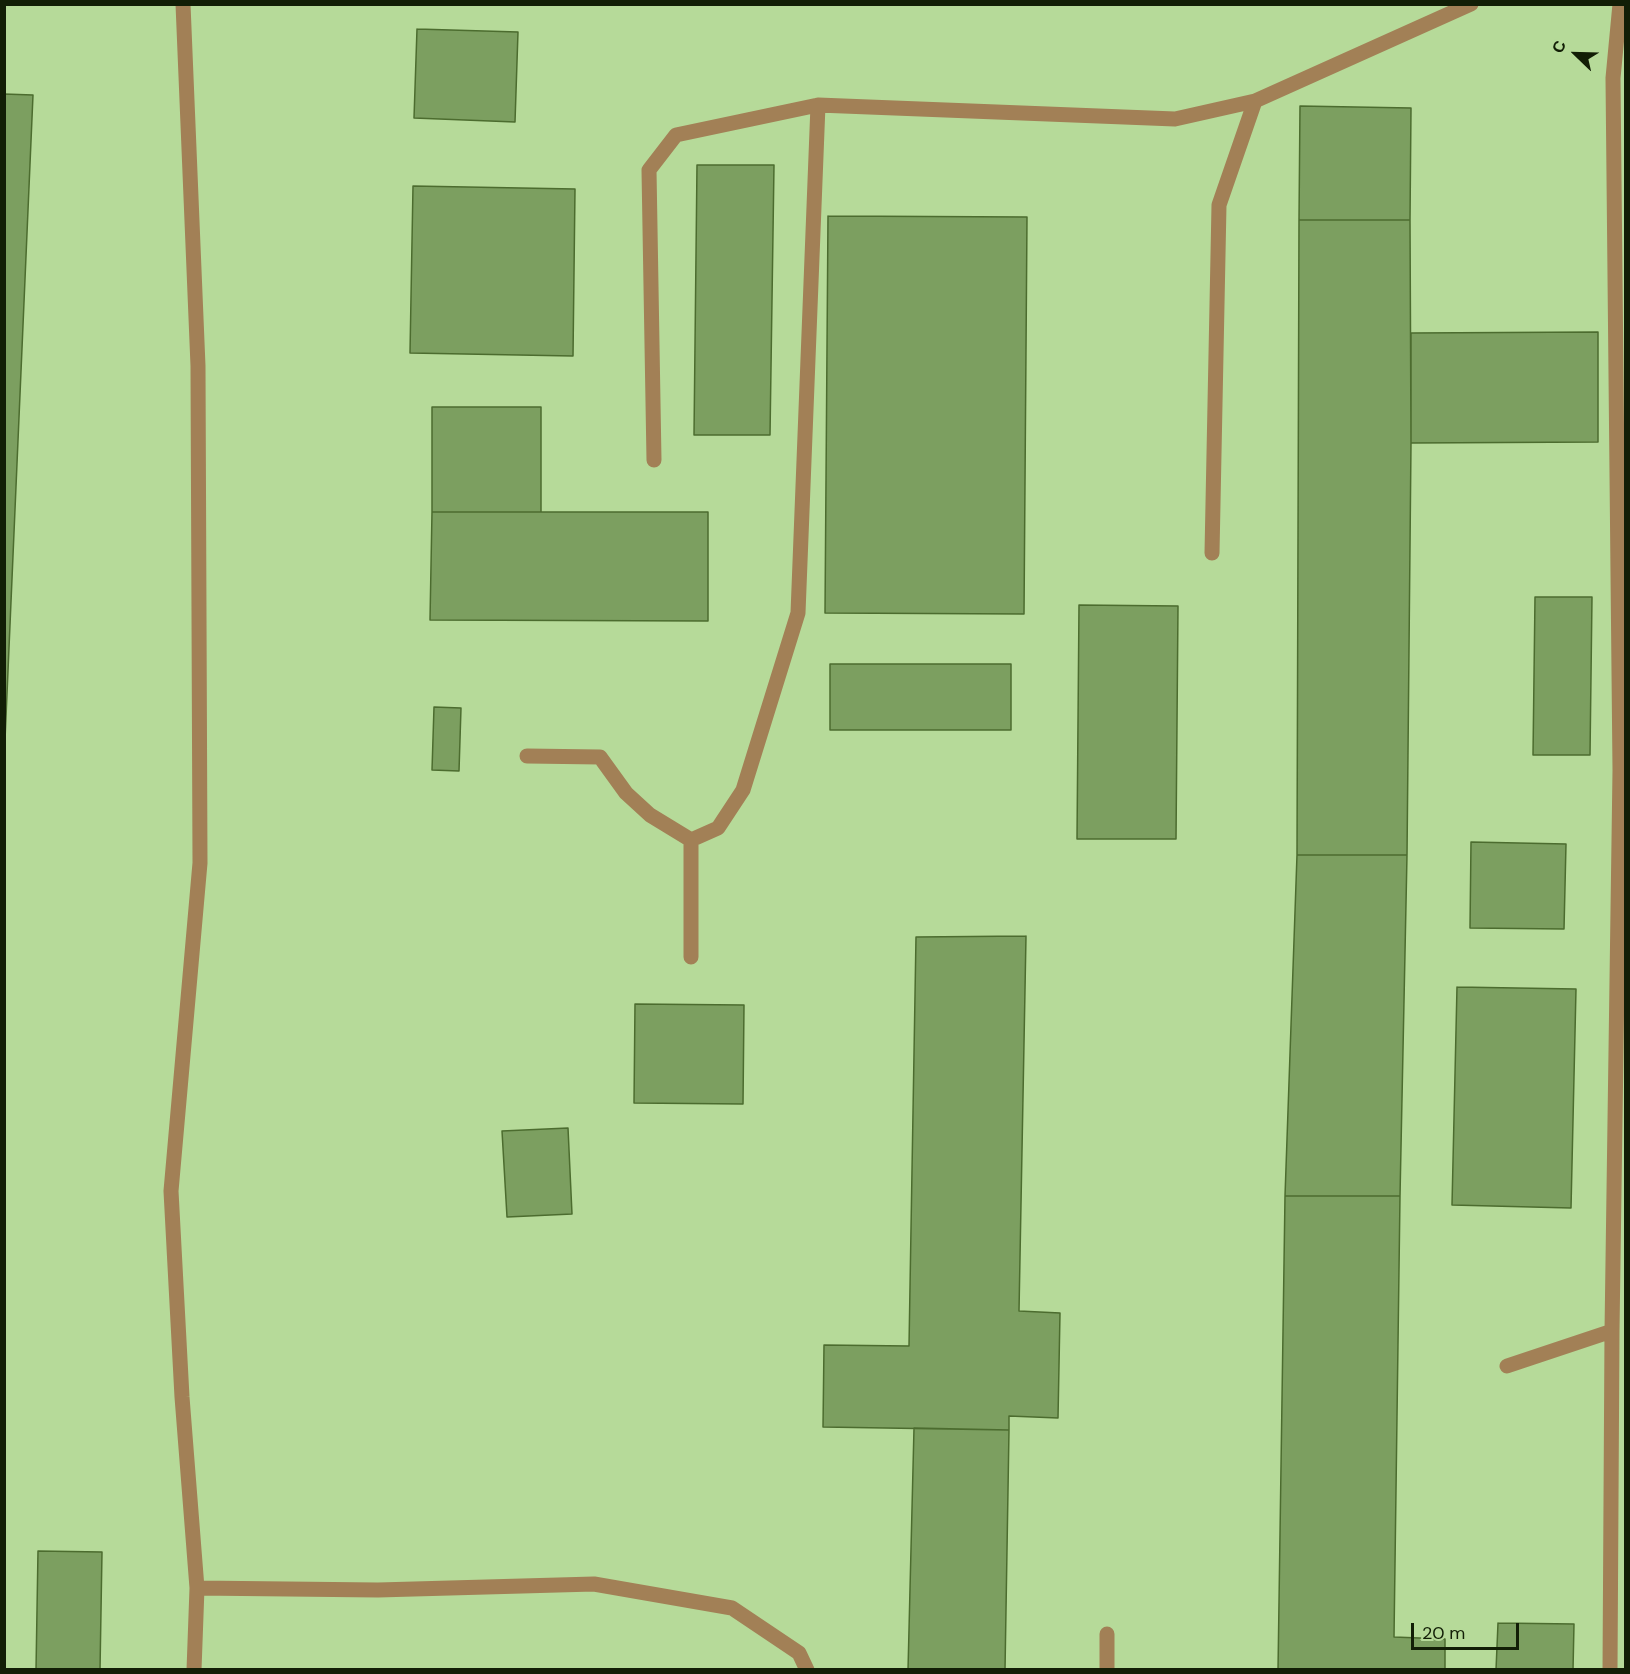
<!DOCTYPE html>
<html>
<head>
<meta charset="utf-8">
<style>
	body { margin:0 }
	#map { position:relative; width:1630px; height:1674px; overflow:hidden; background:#b6da99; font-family:"DM Sans",sans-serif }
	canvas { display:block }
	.frame { position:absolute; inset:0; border:6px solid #121e06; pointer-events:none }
	.north { position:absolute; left:1546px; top:24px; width:60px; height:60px; -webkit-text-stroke:4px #b6da99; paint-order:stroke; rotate:293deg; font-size:16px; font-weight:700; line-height:24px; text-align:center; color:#121e06 }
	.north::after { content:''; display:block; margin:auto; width:21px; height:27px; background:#121e06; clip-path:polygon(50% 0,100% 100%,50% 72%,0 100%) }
	.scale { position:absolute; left:1411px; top:1623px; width:108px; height:27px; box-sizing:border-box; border:3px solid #121e06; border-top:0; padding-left:8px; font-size:18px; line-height:21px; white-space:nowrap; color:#121e06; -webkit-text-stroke:4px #b6da99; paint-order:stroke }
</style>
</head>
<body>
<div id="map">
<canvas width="1630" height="1674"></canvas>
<div class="frame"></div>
<div class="north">С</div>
<div class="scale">20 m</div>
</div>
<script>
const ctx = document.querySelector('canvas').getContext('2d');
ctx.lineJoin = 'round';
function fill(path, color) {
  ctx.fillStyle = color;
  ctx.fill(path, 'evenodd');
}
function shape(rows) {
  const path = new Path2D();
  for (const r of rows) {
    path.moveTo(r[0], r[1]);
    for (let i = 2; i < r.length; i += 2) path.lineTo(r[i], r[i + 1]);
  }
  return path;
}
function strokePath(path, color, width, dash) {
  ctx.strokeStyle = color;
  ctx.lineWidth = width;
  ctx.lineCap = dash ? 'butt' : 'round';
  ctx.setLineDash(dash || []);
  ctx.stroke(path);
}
const building = shape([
	[417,29,518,32,515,122,414,118,417,29],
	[4,94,33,95,4,763,4,94],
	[1300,106,1411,108,1410,220,1299,220,1300,106],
	[697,165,774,165,770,435,694,435,697,165],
	[413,186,575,189,573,356,410,353,413,186],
	[828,216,1027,217,1024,614,825,613,828,216],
	[1299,220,1410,220,1411,443,1407,855,1297,855,1299,220],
	[1598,332,1598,442,1411,443,1411,333,1598,332],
	[432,407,541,407,541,512,432,512,432,407],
	[432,512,708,512,708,621,430,620,432,512],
	[1535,597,1592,597,1590,755,1533,755,1535,597],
	[1079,605,1178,606,1176,839,1077,839,1079,605],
	[830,664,1011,664,1011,730,830,730,830,664],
	[434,707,461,708,459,771,432,770,434,707],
	[1471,842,1566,844,1564,929,1470,928,1471,842],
	[1297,855,1407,855,1400,1196,1285,1196,1297,855],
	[1026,936,1019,1311,1060,1313,1058,1418,1009,1416,1009,1430,823,1427,824,1345,909,1346,916,937,1026,936],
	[1457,987,1576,989,1571,1208,1452,1205,1457,987],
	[635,1004,744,1005,743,1104,634,1103,635,1004],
	[568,1128,572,1214,507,1217,502,1131,568,1128],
	[1285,1196,1400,1196,1394,1637,1445,1639,1445,1670,1278,1670,1285,1196],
	[914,1428,1009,1430,1005,1670,908,1670,914,1428],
	[38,1551,102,1552,100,1670,36,1670,38,1551],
	[1498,1623,1574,1624,1573,1670,1496,1670,1498,1623]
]);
fill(building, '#7c9f60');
strokePath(building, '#4c6c2f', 1.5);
strokePath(shape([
	[183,4,198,366,200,863,171,1191,182,1397,197,1588,194,1670],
	[654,460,649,170,676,135,818,105,1175,119,1255,101],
	[1212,553,1219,205,1255,101,1471,4],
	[527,756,600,757,626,793,650,815,691,840,718,828,743,790,798,613,818,105],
	[691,840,691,957],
	[1507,1366,1612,1331,1620,770,1613,78,1620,4],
	[197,1588,378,1590,594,1584,732,1608,799,1653,807,1670],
	[1107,1670,1107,1634],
	[1610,1670,1612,1331]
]), '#a28056', 15);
</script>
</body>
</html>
